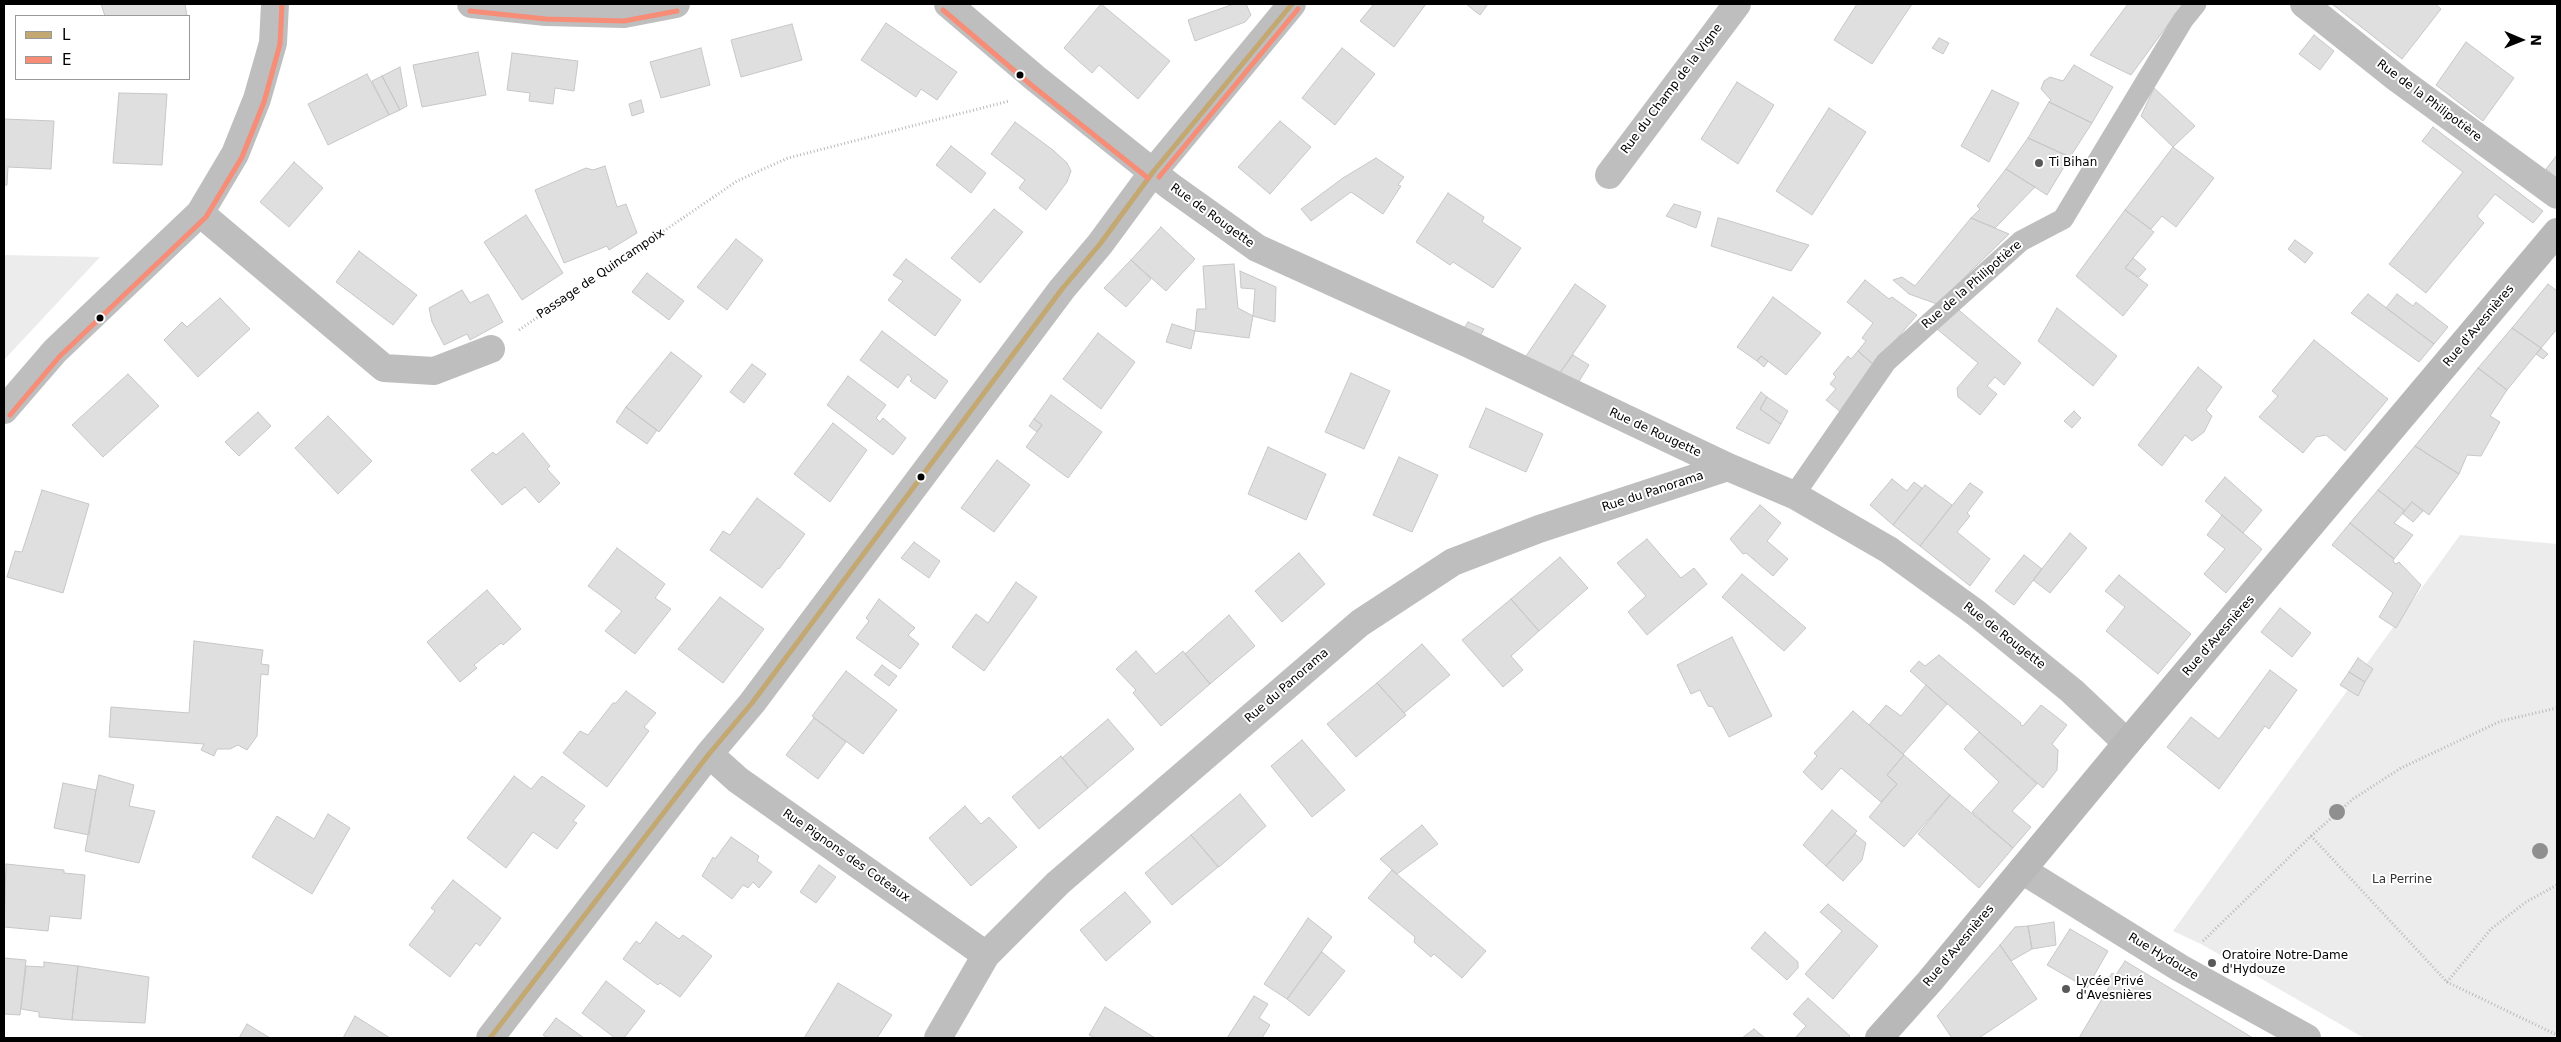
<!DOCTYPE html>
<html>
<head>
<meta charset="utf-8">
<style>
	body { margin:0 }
	#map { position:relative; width:2561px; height:1042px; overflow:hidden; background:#fff; font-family:"DejaVu Sans",sans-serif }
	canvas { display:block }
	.frame { position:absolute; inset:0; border:5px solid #000; pointer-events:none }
	.legend { position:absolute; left:15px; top:15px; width:175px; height:65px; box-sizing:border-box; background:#fff; border:1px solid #999; margin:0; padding:6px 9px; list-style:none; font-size:15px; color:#000 }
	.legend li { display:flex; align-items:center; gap:10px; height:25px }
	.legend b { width:25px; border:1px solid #999 }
	.north { position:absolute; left:2496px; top:15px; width:50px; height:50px; -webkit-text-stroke:4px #fff; paint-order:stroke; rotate:91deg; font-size:14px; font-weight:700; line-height:20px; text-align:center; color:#000 }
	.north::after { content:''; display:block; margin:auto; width:18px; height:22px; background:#000; clip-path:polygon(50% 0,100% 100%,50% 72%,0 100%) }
</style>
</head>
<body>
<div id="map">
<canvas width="2561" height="1042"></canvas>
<div class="frame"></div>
<ul class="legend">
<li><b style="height:6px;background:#c3a872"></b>L</li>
<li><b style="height:6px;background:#f78c77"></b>E</li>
</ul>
<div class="north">N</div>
</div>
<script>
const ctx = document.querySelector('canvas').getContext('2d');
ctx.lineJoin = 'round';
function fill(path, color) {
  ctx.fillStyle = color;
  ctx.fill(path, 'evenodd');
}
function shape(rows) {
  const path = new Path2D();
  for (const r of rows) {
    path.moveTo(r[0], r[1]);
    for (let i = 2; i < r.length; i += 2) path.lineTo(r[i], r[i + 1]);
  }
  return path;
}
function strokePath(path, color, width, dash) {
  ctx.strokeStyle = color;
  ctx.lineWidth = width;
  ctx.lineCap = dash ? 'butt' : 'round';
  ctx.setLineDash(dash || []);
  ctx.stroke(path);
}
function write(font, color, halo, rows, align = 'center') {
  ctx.font = font + ' "DejaVu Sans",sans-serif';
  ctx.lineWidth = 4;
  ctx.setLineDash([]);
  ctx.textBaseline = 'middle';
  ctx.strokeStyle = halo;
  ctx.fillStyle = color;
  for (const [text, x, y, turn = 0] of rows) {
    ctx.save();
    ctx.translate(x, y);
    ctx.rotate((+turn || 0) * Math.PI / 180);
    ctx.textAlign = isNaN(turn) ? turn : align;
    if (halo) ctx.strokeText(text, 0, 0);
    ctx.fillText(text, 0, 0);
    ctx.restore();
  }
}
fill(shape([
	[4,255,100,257,4,360],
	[2460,535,2557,544,2557,1038,2364,1038,2201,944,2173,931]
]), '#ececec');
const building = shape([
	[101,4,185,4,187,16,105,16,101,4],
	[1101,4,1170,61,1138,99,1099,65,1092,73,1064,48,1101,4],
	[1234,4,1246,4,1251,15,1245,22,1195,41,1188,20,1234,4],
	[1374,4,1426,4,1394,47,1360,21,1374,4],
	[1466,4,1488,4,1480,15,1466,4],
	[1857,4,1912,4,1872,64,1834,40,1857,4],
	[2128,4,2183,4,2131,75,2090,55,2128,4],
	[2332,4,2435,4,2441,9,2402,59,2332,4],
	[886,23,957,72,937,100,921,89,916,97,861,60,886,23],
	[792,24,802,60,741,77,731,40,792,24],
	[2314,35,2334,51,2320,70,2299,54,2314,35],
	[1939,38,1949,43,1943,54,1932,48,1939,38],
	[2466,42,2514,78,2483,121,2436,85,2466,42],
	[701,48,710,85,661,98,650,62,701,48],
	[1342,48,1375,74,1335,125,1302,98,1342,48],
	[478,52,486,95,422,107,413,65,478,52],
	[512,53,578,61,574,91,555,88,553,104,529,101,530,93,507,90,512,53],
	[2074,65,2113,87,2092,123,2049,102,2051,100,2041,89,2044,81,2050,77,2063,81,2074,65],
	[400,67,407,106,400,110,382,76,400,67],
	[367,74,389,115,328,145,308,104,367,74],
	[382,76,400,110,389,115,372,81,382,76],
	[1737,82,1774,105,1738,164,1701,139,1737,82],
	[2154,88,2195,126,2173,147,2141,116,2154,88],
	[1992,90,2019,103,1989,162,1961,146,1992,90],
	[119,93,167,94,162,165,113,163,119,93],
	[641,100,644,112,632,116,629,104,641,100],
	[2049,102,2092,123,2070,157,2028,138,2049,102],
	[1829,108,1866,132,1812,215,1776,191,1829,108],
	[4,119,54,121,51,169,8,167,7,185,4,185,4,119],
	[1280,121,1311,147,1270,194,1238,167,1280,121],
	[1015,122,1053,150,1067,163,1071,171,1067,182,1046,210,1019,188,1025,180,991,154,1015,122],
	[2433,127,2543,211,2533,223,2495,194,2477,216,2484,223,2426,293,2389,264,2463,172,2422,141,2433,127],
	[2028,138,2070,157,2047,195,2006,169,2028,138],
	[951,146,986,173,971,193,936,165,951,146],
	[2173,147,2214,178,2176,227,2162,216,2151,229,2125,210,2173,147],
	[2557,155,2557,178,2546,169,2557,155],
	[1376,158,1404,177,1398,185,1401,186,1383,214,1351,192,1311,221,1301,209,1343,178,1376,158],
	[294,162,323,188,289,227,260,202,294,162],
	[605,166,617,207,626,204,637,233,609,250,607,246,564,263,535,190,586,168,593,170,605,166],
	[2006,169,2035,187,1995,228,1971,218,1980,209,1977,206,2006,169],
	[1448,193,1484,217,1482,222,1521,248,1493,288,1453,262,1450,265,1416,242,1448,193],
	[1674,204,1701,212,1696,228,1666,216,1674,204],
	[994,209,1023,232,980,283,951,258,994,209],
	[2125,210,2154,232,2125,268,2148,285,2123,316,2076,276,2125,210],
	[526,215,563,273,522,300,484,242,526,215],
	[1718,218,1723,219,1809,245,1791,271,1711,246,1718,218],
	[1971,218,2009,234,1937,304,1909,294,1893,280,1902,277,1915,286,1971,218],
	[1161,227,1195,259,1166,291,1131,260,1161,227],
	[736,239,763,260,727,310,697,287,736,239],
	[2295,240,2313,253,2305,263,2288,249,2295,240],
	[359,251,417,295,393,325,336,282,359,251],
	[2133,258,2146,269,2139,277,2125,268,2133,258],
	[906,259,961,300,935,336,888,300,903,281,893,275,906,259],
	[1131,260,1151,279,1126,307,1104,288,1131,260],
	[1234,264,1238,308,1253,316,1249,338,1195,331,1197,309,1206,309,1203,266,1234,264],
	[1240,271,1276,287,1275,322,1253,316,1255,289,1241,288,1240,271],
	[647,273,684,301,669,320,632,292,647,273],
	[1865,280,1889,299,1892,297,1917,315,1874,365,1858,351,1866,341,1862,338,1873,323,1847,302,1865,280],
	[1575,284,1606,306,1559,374,1524,359,1575,284],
	[2548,284,2557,291,2557,329,2541,348,2512,328,2548,284],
	[462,290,470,303,488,294,503,322,470,340,467,334,444,345,432,322,429,308,462,290],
	[2368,294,2434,344,2419,362,2351,313,2368,294],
	[2397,294,2413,306,2416,302,2448,327,2434,344,2386,308,2397,294],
	[1773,297,1821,333,1786,375,1761,356,1757,361,1737,347,1773,297],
	[220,298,250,329,198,377,164,340,182,322,187,327,220,298],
	[1954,306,2021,363,2004,385,1995,377,1987,386,1997,394,1980,415,1958,397,1957,388,1978,363,1937,329,1954,306],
	[2057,308,2117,356,2093,386,2038,341,2057,308],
	[1468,322,1484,329,1479,338,1463,330,1468,322],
	[1172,324,1195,331,1191,349,1166,342,1172,324],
	[2512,328,2541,348,2507,390,2478,368,2512,328],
	[882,331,948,381,935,399,910,381,912,379,908,374,898,388,860,360,882,331],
	[1098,333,1135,362,1101,409,1063,379,1098,333],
	[2314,340,2388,399,2345,451,2326,435,2316,437,2303,453,2259,417,2278,396,2272,391,2314,340],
	[2541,348,2548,354,2543,359,2536,354,2541,348],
	[1858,351,1874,365,1842,413,1826,400,1836,389,1830,384,1836,377,1833,374,1848,356,1851,359,1858,351],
	[671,352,702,376,659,432,626,407,671,352],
	[1573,355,1589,365,1578,383,1559,374,1573,355],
	[1761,356,1768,361,1764,367,1757,361,1761,356],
	[752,364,766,374,744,403,730,392,752,364],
	[2198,367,2222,387,2206,410,2212,416,2204,432,2192,441,2185,435,2162,466,2138,445,2198,367],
	[2478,368,2507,390,2490,416,2500,422,2481,456,2467,455,2459,474,2415,446,2478,368],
	[1351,373,1390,391,1364,449,1325,432,1351,373],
	[128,374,159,406,103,457,72,425,128,374],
	[848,376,886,405,876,418,880,422,883,418,906,438,893,455,827,405,848,376],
	[1761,392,1767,397,1760,409,1781,424,1769,444,1736,428,1761,392],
	[1051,395,1102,432,1068,478,1026,447,1042,425,1034,419,1051,395],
	[1767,397,1788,411,1781,424,1760,409,1767,397],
	[626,407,657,430,647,444,616,422,626,407],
	[1486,408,1543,434,1526,472,1469,447,1486,408],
	[2074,411,2081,418,2072,428,2064,421,2074,411],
	[258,412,271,426,239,456,225,442,258,412],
	[328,416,372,461,338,494,295,448,328,416],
	[1034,419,1042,425,1037,432,1029,426,1034,419],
	[833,423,867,450,830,502,794,474,833,423],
	[523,433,550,466,547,469,560,483,539,503,525,487,502,505,471,470,493,452,496,455,523,433],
	[2415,446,2459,474,2429,515,2412,502,2405,511,2378,490,2415,446],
	[1268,447,1326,474,1306,520,1248,494,1268,447],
	[1399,457,1438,475,1412,532,1373,515,1399,457],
	[997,460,1030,485,994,532,961,508,997,460],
	[2225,477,2262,510,2243,533,2205,501,2225,477],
	[1892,479,1907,491,1914,482,1922,488,1893,525,1870,505,1892,479],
	[1970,483,1983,492,1967,513,1970,516,1957,532,1990,559,1970,586,1920,546,1970,483],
	[1925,485,1952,505,1920,546,1893,525,1925,485],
	[42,490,89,504,63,593,7,577,15,551,22,552,42,490],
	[2378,490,2405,511,2394,523,2413,535,2394,559,2350,523,2378,490],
	[757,498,805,534,779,569,778,568,762,588,710,550,723,531,730,535,757,498],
	[2412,502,2423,511,2413,522,2402,513,2412,502],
	[1760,505,1781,523,1767,541,1788,559,1773,576,1746,553,1743,554,1730,539,1760,505],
	[2222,515,2262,549,2226,593,2204,574,2225,549,2207,535,2222,515],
	[2350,523,2394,559,2393,561,2396,564,2399,562,2421,585,2396,628,2379,617,2393,593,2332,545,2350,523],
	[2070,533,2087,548,2050,593,2033,580,2070,533],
	[1647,539,1681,578,1694,568,1707,584,1647,635,1628,612,1646,596,1617,563,1647,539],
	[914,542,940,561,929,578,901,558,914,542],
	[617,548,665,584,655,598,671,609,635,654,605,631,622,611,588,586,617,548],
	[1299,553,1325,584,1282,622,1255,591,1299,553],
	[2024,555,2042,569,2014,605,1995,591,2024,555],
	[1560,557,1588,588,1539,631,1511,599,1560,557],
	[1742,574,1806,628,1784,651,1722,597,1742,574],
	[2119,575,2191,634,2158,674,2106,631,2125,607,2105,591,2119,575],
	[1016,582,1037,597,984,671,952,647,976,614,988,623,1016,582],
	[487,590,521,629,503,645,501,643,474,665,477,668,460,682,427,642,487,590],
	[720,597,764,629,723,683,678,649,720,597],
	[879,599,915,628,908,635,919,644,900,669,856,638,869,621,866,618,879,599],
	[1511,599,1539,631,1511,656,1523,670,1503,687,1462,640,1511,599],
	[2280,608,2311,633,2292,657,2261,632,2280,608],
	[1229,615,1255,646,1210,684,1185,654,1229,615],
	[1732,637,1772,716,1729,737,1713,707,1708,706,1700,690,1691,694,1677,665,1732,637],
	[194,641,263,650,261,664,269,665,268,675,261,674,257,736,247,750,238,745,230,749,217,749,214,756,201,750,204,744,109,737,111,707,189,713,194,641],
	[1422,644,1450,675,1404,713,1377,683,1422,644],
	[1136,651,1156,674,1183,651,1210,684,1161,726,1133,693,1136,690,1116,669,1136,651],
	[1939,655,2021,723,2020,724,2023,726,2041,705,2067,725,2052,744,2058,750,2057,770,2043,788,1910,671,1919,661,1925,666,1939,655],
	[2358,658,2373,669,2365,682,2349,672,2358,658],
	[882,665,897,676,889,686,874,675,882,665],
	[2270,670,2297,690,2269,729,2265,726,2219,789,2167,747,2191,717,2219,739,2270,670],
	[846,671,897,710,863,754,812,716,846,671],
	[2349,672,2365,682,2358,696,2340,685,2349,672],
	[1377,683,1406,715,1356,757,1327,724,1377,683],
	[1926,685,1947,704,1903,754,1869,725,1886,705,1901,716,1926,685],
	[626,691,656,713,644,727,649,731,607,787,563,753,580,731,588,735,613,703,616,703,626,691],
	[1853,711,1904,755,1887,775,1897,784,1881,802,1841,768,1822,790,1803,772,1817,756,1814,753,1853,711],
	[814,718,846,742,818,779,786,755,814,718],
	[1108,719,1134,749,1088,788,1062,758,1108,719],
	[1979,732,2037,784,2012,811,2031,827,2013,848,1972,812,1999,782,1964,749,1979,732],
	[1302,740,1345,790,1312,817,1271,766,1302,740],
	[1904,755,1950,795,1904,847,1869,817,1897,784,1887,775,1904,755],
	[1061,756,1088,788,1039,829,1012,797,1061,756],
	[99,775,134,785,129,806,155,811,139,863,85,851,99,775],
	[514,776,531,789,542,776,585,806,573,821,577,823,557,849,533,832,506,868,467,838,514,776],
	[63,783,96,790,89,835,54,828,63,783],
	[1240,794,1266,826,1219,867,1191,835,1240,794],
	[1950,795,2013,848,1979,888,1918,834,1950,795],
	[965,806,981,824,989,817,1017,847,971,886,929,838,965,806],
	[1832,810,1857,831,1826,866,1803,845,1832,810],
	[328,814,350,828,312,894,252,857,277,816,314,839,328,814],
	[1422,825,1438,844,1397,874,1380,859,1422,825],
	[1855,834,1866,843,1862,860,1843,881,1826,866,1855,834],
	[1191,835,1218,867,1172,905,1145,873,1191,835],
	[731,837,759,856,757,861,772,872,759,888,753,882,748,888,743,885,732,899,702,876,713,857,715,859,731,837],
	[6,864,64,870,64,873,85,875,81,919,50,916,48,931,4,927,6,864],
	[819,865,836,877,816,903,800,892,819,865],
	[1392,870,1486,951,1462,978,1434,954,1431,957,1414,942,1415,937,1368,898,1392,870],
	[453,880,501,918,480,946,476,943,450,977,409,945,435,911,431,908,453,880],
	[1125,892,1151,922,1106,961,1080,930,1125,892],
	[1828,904,1878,946,1833,999,1805,974,1842,931,1820,912,1828,904],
	[1308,918,1332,937,1287,999,1264,984,1308,918],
	[656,922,679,939,683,935,712,956,680,997,660,983,658,985,623,959,636,941,640,944,656,922],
	[2054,922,2056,945,2032,949,2028,926,2054,922],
	[2028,926,2032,949,2011,961,2000,945,2015,927,2028,926],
	[2070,929,2108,951,2087,988,2047,965,2070,929],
	[1765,932,1798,962,1798,968,1787,980,1751,948,1765,932],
	[2000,945,2037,999,1979,1038,1952,1038,1937,1016,2000,945],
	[1322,952,1345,971,1309,1016,1287,999,1322,952],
	[4,958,26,960,20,1015,4,1014,4,958],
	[2125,961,2253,1038,2079,1038,2109,987,2105,985,2112,973,2116,975,2125,961],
	[44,962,78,966,72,1020,39,1017,39,1012,21,1009,26,966,44,967,44,962],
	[78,966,149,977,145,1023,72,1020,78,966],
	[606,981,645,1011,624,1038,615,1038,582,1013,606,981],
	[838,983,892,1015,877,1038,804,1038,838,983],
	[1254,996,1268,1004,1259,1018,1270,1025,1262,1038,1227,1038,1254,996],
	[1808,998,1850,1036,1848,1038,1795,1038,1806,1026,1793,1014,1808,998],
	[1105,1007,1155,1038,1095,1038,1089,1035,1105,1007],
	[355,1016,390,1038,343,1038,355,1016],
	[556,1018,584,1038,548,1038,543,1035,556,1018],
	[247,1024,270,1038,239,1038,247,1024],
	[1754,1029,1765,1038,1742,1038,1754,1029]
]);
fill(building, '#dfdfdf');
strokePath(building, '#c7c7c7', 1);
strokePath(shape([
	[519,330,737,181,788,158,1009,101],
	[2311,836,2447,982,2557,1035],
	[2203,941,2311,836,2353,799,2401,768,2501,721,2557,708],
	[2447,982,2491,929,2526,902,2557,885]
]), '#b9b9b9', 3, [1, 2.5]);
strokePath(shape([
	[1794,495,1886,362,2021,241,2063,219,2183,20,2196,4]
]), '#bebebe', 21);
strokePath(shape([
	[471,4,546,12,624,14,676,4],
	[948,4,1035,78,1170,186,1257,248,1469,344,1728,467,1794,495,1889,550,1976,613,2072,691,2127,743],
	[2304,4,2398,79,2557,195],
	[1609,175,1737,4],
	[200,213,384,368,434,371,491,349],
	[4,410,55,351,200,213,235,154,257,99,273,43,275,4],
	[709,754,738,780,986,955],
	[2022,870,2180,968,2307,1038],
	[490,1038,709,754,752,703,1062,289,1100,244,1153,172,1292,4],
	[938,1038,986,955,1058,883,1360,623,1453,562,1539,529,1728,467]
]), '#bebebe', 28);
strokePath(shape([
	[1879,1038,1930,981,2127,743,2557,232]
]), '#b8b8b8', 28);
strokePath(shape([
	[490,1038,709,754,752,703,1062,289,1100,244,1153,172,1292,4]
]), '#c3a872', 5);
strokePath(shape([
	[943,10,1030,84,1148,178],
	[470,11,546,19,624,21,677,11],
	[1159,177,1298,9],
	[10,415,60,356,206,217,242,157,264,102,280,44,282,4]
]), '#f78c77', 5);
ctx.fillStyle = '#8f8f8f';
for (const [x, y] of [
	[2337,812],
	[2540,851]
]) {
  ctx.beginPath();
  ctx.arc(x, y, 8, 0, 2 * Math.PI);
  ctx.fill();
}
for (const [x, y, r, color] of [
	[1020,75,4.5,"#000"],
	[2039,163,5,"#595959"],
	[100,318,4.5,"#000"],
	[921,477,4.5,"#000"],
	[2212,963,5,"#595959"],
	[2066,989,5,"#595959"]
]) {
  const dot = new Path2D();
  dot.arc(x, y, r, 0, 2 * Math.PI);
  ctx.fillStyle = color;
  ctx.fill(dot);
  strokePath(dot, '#fff', 2);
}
write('12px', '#000', '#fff', [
	["Rue du Champ de la Vigne",1672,89,-53],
	["Rue de la Philipotière",2429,101,37],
	["Rue de Rougette",1212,216,36],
	["Passage de Quincampoix",601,274,-34],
	["Rue de la Philipotière",1972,285,-41],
	["Rue d'Avesnières",2479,326,-50],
	["Rue de Rougette",1655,433,25],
	["Rue du Panorama",1653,492,-18],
	["Rue de Rougette",2004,636,38],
	["Rue d'Avesnières",2219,636,-49],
	["Rue du Panorama",1287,686,-41],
	["Rue Pignons des Coteaux",846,856,35],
	["Rue d'Avesnières",1959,946,-50],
	["Rue Hydouze",2163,957,31]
]);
write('12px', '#000', '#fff', [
	["Ti Bihan",2049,163],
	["Oratoire Notre-Dame",2222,956],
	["d'Hydouze",2222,970],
	["Lycée Privé",2076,982],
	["d'Avesnières",2076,996]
], 'left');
write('12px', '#333', '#fff', [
	["La Perrine",2402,880]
]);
</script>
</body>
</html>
